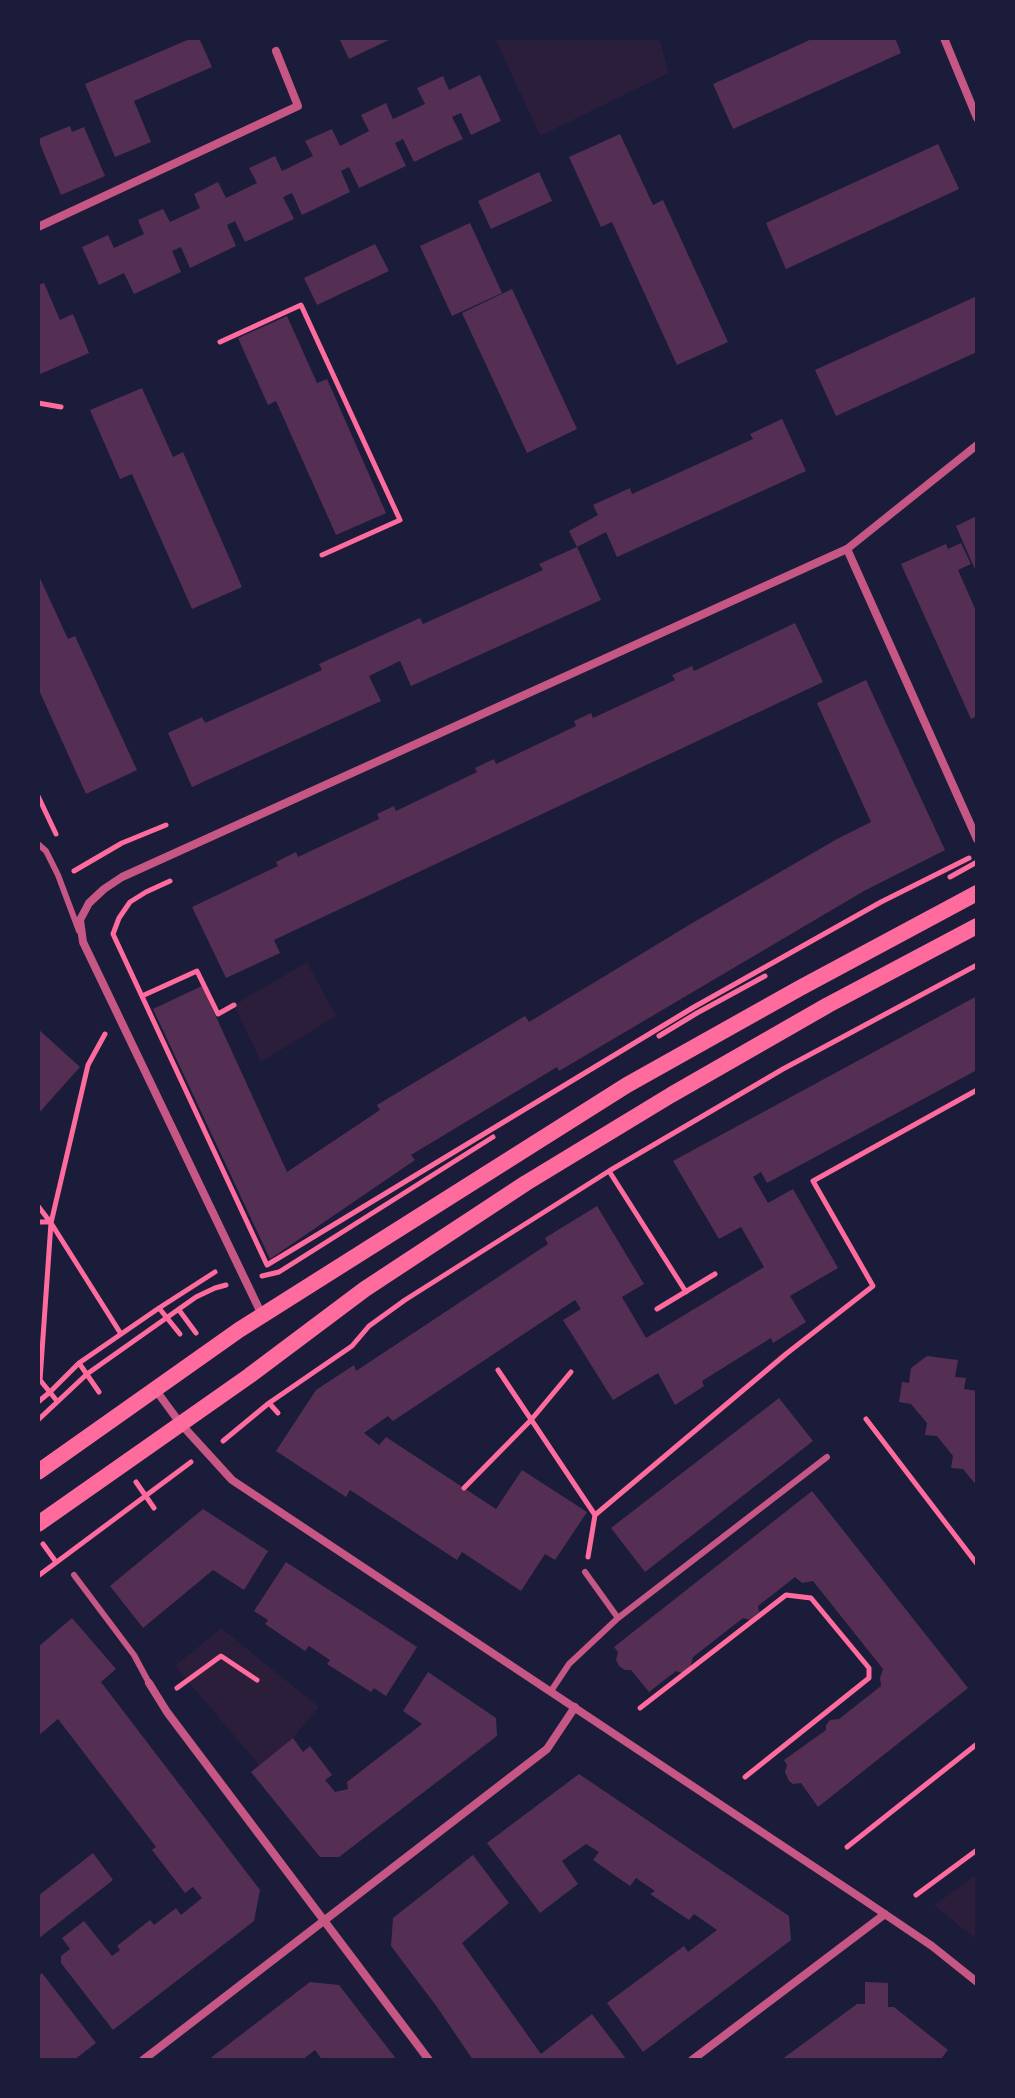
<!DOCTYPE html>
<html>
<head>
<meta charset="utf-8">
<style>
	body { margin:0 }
	#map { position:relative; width:1015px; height:2098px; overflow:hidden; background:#1b1b3a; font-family:Roboto,sans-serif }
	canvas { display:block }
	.frame { position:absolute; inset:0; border:40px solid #1b1b3a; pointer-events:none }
</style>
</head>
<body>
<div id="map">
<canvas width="1015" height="2098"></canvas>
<div class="frame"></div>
</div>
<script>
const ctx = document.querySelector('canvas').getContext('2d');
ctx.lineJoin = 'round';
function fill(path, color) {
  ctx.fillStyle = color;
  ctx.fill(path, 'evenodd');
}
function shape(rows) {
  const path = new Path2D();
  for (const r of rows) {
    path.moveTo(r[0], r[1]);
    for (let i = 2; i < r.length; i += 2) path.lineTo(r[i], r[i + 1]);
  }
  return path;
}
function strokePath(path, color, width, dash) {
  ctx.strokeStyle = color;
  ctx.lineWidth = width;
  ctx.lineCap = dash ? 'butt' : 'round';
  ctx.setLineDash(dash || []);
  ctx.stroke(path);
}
fill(shape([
	[495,38,659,38,669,73,540,136],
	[307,962,336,1016,261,1062,234,1005],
	[221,1628,319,1707,293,1738,259,1765,175,1666],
	[977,1874,977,1940,934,1905]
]), '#2a1e3b');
fill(shape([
	[192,38,199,38,212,67,134,101,151,142,115,157,85,84],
	[339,38,393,38,349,59],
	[814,38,895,38,901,53,733,129,713,84],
	[480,75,501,121,471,135,461,113,452,117,463,139,445,147,414,162,403,139,395,143,406,166,359,188,349,167,341,171,350,192,302,215,292,193,283,197,294,219,245,242,235,221,227,225,236,246,190,268,181,247,172,251,181,272,134,294,124,273,99,285,82,247,108,235,114,248,144,234,138,220,163,209,170,222,200,208,194,194,218,182,226,198,257,183,249,168,275,156,282,171,313,156,305,141,332,129,340,146,369,131,361,115,386,103,393,119,425,104,417,88,443,76,449,90],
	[70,126,72,132,84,127,105,176,61,195,38,139],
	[620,134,653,205,663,200,728,342,677,365,612,222,601,227,569,157],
	[938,144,959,189,786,269,766,223],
	[539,172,552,201,491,229,478,201],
	[470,223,502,293,452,316,420,246],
	[375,244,389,271,317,305,304,278],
	[44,283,60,320,73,314,89,353,38,375,38,285],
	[512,289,577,429,527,453,462,313],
	[977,296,977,352,836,416,815,370],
	[287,316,317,383,327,379,386,513,336,535,276,401,268,405,238,338],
	[142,388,173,457,183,452,242,587,192,609,132,474,120,479,90,410],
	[782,419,806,471,617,557,606,532,577,547,569,531,598,515,593,505,630,488,632,494,753,439,750,434],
	[977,516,977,574,956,526],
	[961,543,971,564,958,570,977,613,977,716,971,719,901,564,946,544,948,549],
	[577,547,601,600,411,686,400,661,369,676,381,701,192,787,168,733,202,717,205,723,322,670,319,664,420,618,423,624,543,570,539,564],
	[38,574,68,639,75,636,137,770,86,794,38,688],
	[795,623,823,682,274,940,280,953,226,978,192,907,278,866,276,862,296,852,298,857,379,819,377,814,394,806,396,811,477,772,475,768,494,759,496,764,576,726,574,721,591,713,593,718,675,680,672,675,692,666,694,671],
	[866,680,945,850,864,891,559,1071,557,1067,411,1155,415,1160,270,1259,153,1009,202,986,287,1172,380,1110,377,1105,525,1016,529,1022,694,922,837,839,871,822,817,703],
	[977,996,977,1070,767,1183,761,1172,753,1177,768,1203,793,1189,838,1268,790,1296,806,1322,773,1343,771,1338,702,1381,704,1386,675,1405,658,1373,613,1400,563,1320,581,1309,575,1300,393,1421,388,1416,364,1433,379,1445,386,1437,496,1509,522,1470,587,1512,555,1560,545,1554,521,1591,462,1552,457,1560,350,1490,346,1497,276,1451,316,1390,354,1365,356,1371,548,1244,545,1238,597,1206,644,1284,622,1297,646,1338,764,1267,741,1227,719,1239,673,1161],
	[38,1029,80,1067,38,1114],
	[927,1356,958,1360,955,1377,966,1378,964,1389,977,1391,977,1486,963,1469,951,1468,953,1456,937,1436,925,1435,927,1423,911,1404,899,1402,902,1382,909,1383,911,1368],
	[779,1398,813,1441,645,1572,611,1528],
	[812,1491,968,1688,818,1807,801,1783,793,1784,789,1781,785,1772,787,1765,784,1760,826,1730,826,1725,830,1720,839,1719,881,1686,880,1678,883,1669,813,1581,802,1583,795,1577,758,1606,759,1612,750,1620,743,1618,693,1657,690,1668,682,1673,676,1671,649,1692,631,1670,625,1670,619,1666,616,1660,618,1652,614,1647],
	[203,1509,268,1551,244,1590,213,1570,143,1628,110,1586],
	[286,1562,417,1647,386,1696,374,1688,371,1692,327,1664,330,1660,309,1646,305,1651,265,1624,268,1620,254,1611],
	[72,1618,116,1669,101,1682,260,1890,254,1921,113,2030,61,1963,61,1956,70,1949,62,1938,84,1921,112,1956,120,1950,117,1946,150,1920,154,1925,176,1908,181,1915,202,1898,193,1887,185,1893,152,1850,156,1847,58,1719,38,1736,38,1647],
	[428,1672,496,1718,497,1736,339,1857,320,1857,251,1772,293,1738,303,1752,310,1746,332,1775,325,1780,335,1792,348,1789,347,1782,422,1724,403,1711],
	[579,1774,789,1916,791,1940,643,2052,607,2003,684,1946,688,1952,717,1930,694,1914,689,1920,650,1894,655,1891,636,1878,630,1886,593,1860,599,1852,586,1844,562,1861,578,1884,540,1913,487,1843],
	[93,1853,113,1880,38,1939,38,1896],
	[473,1855,509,1903,462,1943,541,2054,592,2014,627,2060,473,2060,437,2007,391,1946,393,1918],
	[42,1973,96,2043,74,2060,38,2060,38,1977],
	[310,1982,339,1985,397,2060,322,2060,315,2050,302,2060,208,2060],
	[865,1982,888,1983,888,2007,894,2007,948,2050,940,2060,781,2060,857,2004,865,2004]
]), '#542f53');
strokePath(shape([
	[220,342,301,305,400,520,322,555],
	[38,403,61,407],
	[38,796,56,834],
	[74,871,122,843,166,825],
	[950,877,977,862],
	[170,881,146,892,130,902,119,918,113,934,267,1265,694,1007,881,902,969,858],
	[142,996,197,971,218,1014,234,1005],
	[659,1036,697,1013,765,976],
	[609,1171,686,1292],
	[38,1206,51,1223,121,1334],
	[38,1222,50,1222],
	[262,1276,279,1272,493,1137],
	[159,1308,180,1334],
	[657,1309,715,1274],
	[179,1310,196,1333],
	[79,1363,99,1392],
	[498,1370,595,1515],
	[40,1380,51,1223,88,1065,105,1034],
	[40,1380,57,1401],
	[38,1402,50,1392,79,1363,159,1308,215,1272],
	[269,1403,278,1413],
	[866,1419,977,1564],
	[38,1420,87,1374,196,1297,215,1288,226,1285],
	[223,1441,269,1403,352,1346,369,1326,405,1300,609,1171,783,1069,977,965],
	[136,1482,154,1508],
	[464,1488,531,1420,571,1372],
	[43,1544,56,1562],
	[588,1557,595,1515,786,1354,873,1286,813,1181,977,1090],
	[38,1576,191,1462],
	[177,1688,221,1656,257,1680],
	[640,1708,786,1595,811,1598,869,1668,869,1678,745,1777],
	[847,1847,977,1744],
	[916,1895,977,1850]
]), '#ff6b9d', 5);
strokePath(shape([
	[38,844,46,851,58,875,79,931],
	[585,1572,618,1618],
	[74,1575,134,1655,149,1683],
	[551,1691,569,1664,618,1618,827,1457]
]), '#c65784', 6);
strokePath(shape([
	[944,38,977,118],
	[38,227,298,106,276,51],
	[847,549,977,839],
	[262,1315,83,942,80,920,89,903,104,889,122,877,847,549,977,445],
	[155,1389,180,1423,232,1480,864,1900,932,1946,977,1982],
	[149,1683,167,1712,429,2060],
	[143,2060,547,1749,575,1707],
	[692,2060,885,1914]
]), '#c65784', 8);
strokePath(shape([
	[38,1472,239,1330,627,1085,800,988,977,893],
	[38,1524,249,1376,365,1289,526,1183,671,1095,828,1005,977,926]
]), '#ff6b9d', 16);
</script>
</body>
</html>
